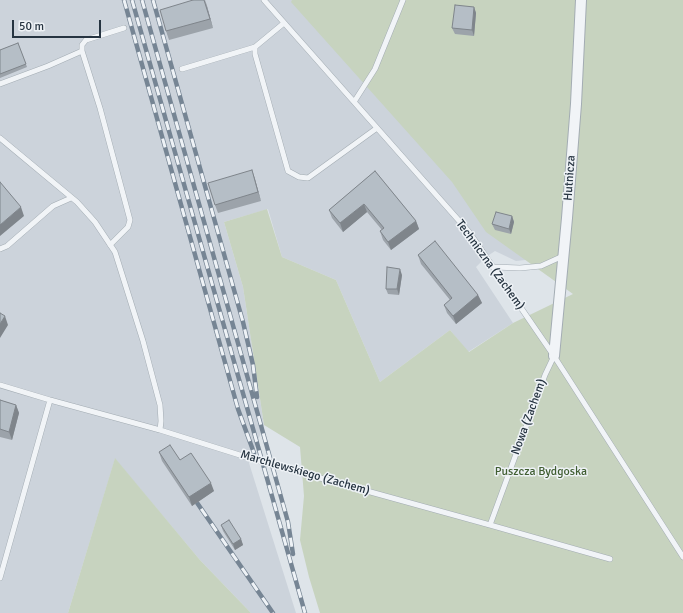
<!DOCTYPE html>
<html>
<head>
<meta charset="utf-8">
<style>
	body { margin:0 }
	#map { position:relative; width:683px; height:613px; overflow:hidden; background:#dee4e9; font-family:Signika,sans-serif }
	canvas { display:block }
	.scale { position:absolute; left:12px; top:20px; width:89px; height:18px; box-sizing:border-box; border:2px solid #263441; border-top:0; padding-left:5px; font-size:12px; line-height:14px; white-space:nowrap; color:#263441; -webkit-text-stroke:3px #eef2f6; paint-order:stroke }
</style>
</head>
<body>
<div id="map">
<canvas width="683" height="613"></canvas>
<div class="scale">50 m</div>
</div>
<script>
const ctx = document.querySelector('canvas').getContext('2d');
ctx.lineJoin = 'round';
function fill(path, color) {
  ctx.fillStyle = color;
  ctx.fill(path, 'evenodd');
}
function shape(rows) {
  const path = new Path2D();
  for (const r of rows) {
    path.moveTo(r[0], r[1]);
    for (let i = 2; i < r.length; i += 2) path.lineTo(r[i], r[i + 1]);
  }
  return path;
}
function strokePath(path, color, width, dash) {
  ctx.strokeStyle = color;
  ctx.lineWidth = width;
  ctx.lineCap = dash ? 'butt' : 'round';
  ctx.setLineDash(dash || []);
  ctx.stroke(path);
}
function write(font, color, halo, rows, align = 'center') {
  ctx.font = font + ' Signika,sans-serif';
  ctx.lineWidth = 3;
  ctx.setLineDash([]);
  ctx.textBaseline = 'middle';
  ctx.strokeStyle = halo;
  ctx.fillStyle = color;
  for (const [text, x, y, turn = 0] of rows) {
    ctx.save();
    ctx.translate(x, y);
    ctx.rotate((+turn || 0) * Math.PI / 180);
    ctx.textAlign = isNaN(turn) ? turn : align;
    if (halo) ctx.strokeText(text, 0, 0);
    ctx.fillText(text, 0, 0);
    ctx.restore();
  }
}
fill(shape([
	[0,0,559,0,535,259,516,261,495,251,486,257,476,267,513,323,468,352,450,330,380,382,336,280,282,257,268,209,224,222,243,287,264,425,249,463,296,613,251,613,200,560,115,459,68,613,0,613]
]), '#ccd3db');
fill(shape([
	[292,0,683,0,683,613,320,613,309,577,300,540,304,496,300,447,264,425,243,287,224,222,267,209,282,257,336,280,380,382,450,330,469,352,513,323,573,294,486,232,452,182,291,2],
	[115,458,200,560,251,613,68,613]
]), '#c7d3bf');
const lane = shape([
	[264,0,469,232,554,356,683,557],
	[284,23,255,47,255,54,288,171,299,177,308,178,377,128],
	[82,51,100,108,130,220,128,227,110,245],
	[182,69,255,47],
	[0,84,48,66,82,51,82,45,86,40,124,28],
	[354,102,375,69,403,0],
	[0,138,77,202,95,222,115,252,143,341,160,405,161,421,160,430],
	[0,249,7,246,53,206,71,198],
	[494,267,520,268,541,266,563,256],
	[0,385,50,400,160,430,262,462,490,525,610,559],
	[490,525,545,375,554,356],
	[0,578,50,400]
]);
const street = shape([
	[554,356,567,218,576,104,581,0]
]);
strokePath(lane, '#a3acb3', 6);
strokePath(street, '#a3acb3', 12);
strokePath(lane, '#f1f4f7', 5);
strokePath(street, '#f1f4f7', 10);
const rail = shape([
	[124,0,238,409,254,453],
	[132,0,305,613],
	[142,0,288,522,293,554],
	[153,0,243,322,253,365,257,397],
	[191,494,273,613]
]);
strokePath(rail, '#768594', 4.5);
strokePath(rail, '#eef2f6', 3, [9]);
fill(shape([
	[205,0,213,28,169,40,166,31],
	[474,7,476,13,474,36,455,34,452,28],
	[18,43,27,67,0,78,0,50],
	[252,170,261,201,218,213,215,205],
	[375,171,416,221,419,229,391,250,383,240,380,231,382,230,367,212,343,232,332,218,329,210],
	[512,216,514,222,511,234,495,230,492,224],
	[418,255,478,295,482,303,456,324,447,313,444,305,450,300,421,264],
	[402,275,399,295,388,294,386,289],
	[0,400,16,405,19,413,12,440,0,437],
	[159,452,180,460,214,491,192,506,162,461],
	[221,525,241,539,243,545,235,550,223,531]
]), '#9ca3aa');
fill(shape([
	[205,0,207,6,213,28,210,19],
	[474,7,476,13,474,36,472,30],
	[252,170,255,179,261,201,258,192],
	[364,204,367,212,343,232,340,223],
	[21,207,24,216,0,236,0,225],
	[512,216,514,222,511,234,509,229],
	[416,221,419,229,391,250,388,242],
	[400,269,402,275,399,295,397,289],
	[478,295,482,303,456,324,453,316],
	[5,316,8,325,0,338,0,324],
	[16,405,19,413,12,440,9,432],
	[211,483,214,491,192,506,189,497],
	[241,539,243,545,235,550,233,544]
]), '#7f858b');
const building = shape([
	[193,0,204,0,210,19,166,31,160,10,193,0],
	[455,5,474,7,472,30,452,28,455,5],
	[18,43,26,64,0,74,0,50,18,43],
	[252,170,258,192,215,205,208,183,252,170],
	[375,171,416,221,388,242,380,231,384,228,364,204,340,223,329,210,375,171],
	[0,182,21,207,0,225,0,182],
	[496,212,512,216,509,229,492,224,496,212],
	[435,241,478,295,453,316,444,305,452,298,418,255,435,241],
	[387,267,400,269,397,289,386,289,387,267],
	[0,313,5,316,0,324,0,313],
	[0,400,16,405,9,432,0,429,0,400],
	[170,445,180,460,191,453,211,483,189,497,159,452,170,445],
	[229,520,241,539,233,544,221,525,229,520]
]);
fill(building, '#b5bec6');
strokePath(building, '#7f858b', 1);
write('12px', '#263441', '#eef2f6', [
	["Hutnicza",570,178,-86],
	["Techniczna (Zachem)",490,265,54],
	["Nowa (Zachem)",529,417,-70],
	["Marchlewskiego (Zachem)",305,473,16]
]);
write('12px', '#405e32', '#eef2f6', [
	["Puszcza Bydgoska",541,472]
]);
</script>
</body>
</html>
